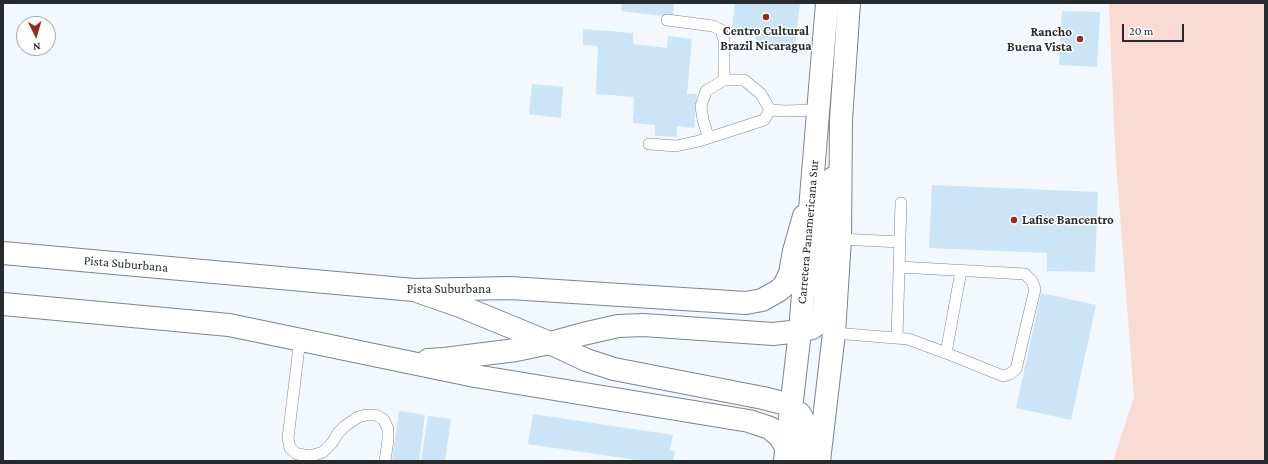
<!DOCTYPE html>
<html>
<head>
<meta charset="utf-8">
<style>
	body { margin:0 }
	#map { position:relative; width:1268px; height:464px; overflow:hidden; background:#f2f8fd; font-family:"Crimson Pro",serif }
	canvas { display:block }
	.frame { position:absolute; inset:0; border:4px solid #272b2e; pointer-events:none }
	.north { position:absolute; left:16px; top:16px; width:40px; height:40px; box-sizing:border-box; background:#fff; border:1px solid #a9aaab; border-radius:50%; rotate:175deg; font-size:11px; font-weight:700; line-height:16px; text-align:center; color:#272b2e }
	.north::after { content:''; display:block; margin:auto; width:14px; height:18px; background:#962d1a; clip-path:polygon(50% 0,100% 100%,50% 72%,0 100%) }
	.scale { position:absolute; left:1122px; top:24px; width:62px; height:18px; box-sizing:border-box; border:2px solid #272b2e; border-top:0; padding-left:5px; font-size:12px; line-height:14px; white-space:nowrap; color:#272b2e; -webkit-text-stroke:3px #fff; paint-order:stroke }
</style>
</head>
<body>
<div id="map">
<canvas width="1268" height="464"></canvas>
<div class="frame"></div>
<div class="north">N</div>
<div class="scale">20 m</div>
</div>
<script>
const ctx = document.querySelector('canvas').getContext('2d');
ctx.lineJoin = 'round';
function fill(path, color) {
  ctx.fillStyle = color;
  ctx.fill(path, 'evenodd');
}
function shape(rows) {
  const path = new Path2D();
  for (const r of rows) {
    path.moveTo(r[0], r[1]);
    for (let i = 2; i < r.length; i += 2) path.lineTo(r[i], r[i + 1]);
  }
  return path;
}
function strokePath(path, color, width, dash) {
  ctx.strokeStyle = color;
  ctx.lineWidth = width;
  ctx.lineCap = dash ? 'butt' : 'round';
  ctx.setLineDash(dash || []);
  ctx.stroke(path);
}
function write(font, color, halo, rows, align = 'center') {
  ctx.font = font + ' "Crimson Pro",serif';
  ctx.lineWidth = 3;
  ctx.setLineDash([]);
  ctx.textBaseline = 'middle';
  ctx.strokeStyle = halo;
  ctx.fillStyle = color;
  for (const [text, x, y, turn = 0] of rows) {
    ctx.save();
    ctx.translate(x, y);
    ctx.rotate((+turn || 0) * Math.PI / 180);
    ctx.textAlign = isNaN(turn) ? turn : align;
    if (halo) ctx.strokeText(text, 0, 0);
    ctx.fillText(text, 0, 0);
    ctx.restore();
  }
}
fill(shape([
	[1109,3,1265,3,1265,461,1113,461,1134,397,1115,149]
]), '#fadbd4');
fill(shape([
	[622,3,674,3,673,17,621,11],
	[735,3,800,3,794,53,755,47,756,32,732,30],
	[1062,11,1100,12,1097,67,1059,65],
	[583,29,633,33,633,44,667,48,668,36,692,39,687,94,697,94,694,128,677,126,677,137,655,136,655,125,633,123,634,97,596,94,598,46,583,45],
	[532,84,563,87,561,118,529,114],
	[932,185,1098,192,1095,272,1047,271,1047,253,929,248],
	[1041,293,1096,305,1071,420,1016,408],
	[399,411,425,415,419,461,392,461],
	[533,414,673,435,670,450,675,451,673,461,643,461,528,444],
	[428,416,451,419,445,461,421,461]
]), '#cbe4f6');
const lane = shape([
	[667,20,713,26,721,30,724,40,724,80],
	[711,137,707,133,703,120,701,106,706,91,724,80,744,80,761,94,770,110,785,111,817,110],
	[649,144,676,146,699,141,764,120,770,110],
	[840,239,900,242],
	[834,333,908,339,946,353,1003,376,1010,374,1016,369,1035,289,1032,281,1025,274,899,267],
	[897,338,901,203],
	[300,339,288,438,290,448,297,454,311,456,323,452,332,443,338,433,345,426,358,417,366,415,376,415,384,420,388,429,388,440,385,461],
	[946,353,961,271]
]);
const primary = shape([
	[3,253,414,290,510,288,746,303,762,300,778,291,784,286,790,273,794,251,804,216],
	[3,304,229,325,475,376,749,421,770,428,780,437,786,447],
	[428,360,444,359,516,350,550,343,583,334,618,326,643,325,773,334,800,331,812,328,820,322,824,309,829,207,833,178]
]);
const highway = shape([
	[414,290,460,306,550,343,586,360,614,369,763,398,783,403,800,414,804,422,806,434,803,461],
	[785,461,800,331,827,3],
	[819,461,834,333,840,239,841,120,849,3]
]);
strokePath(lane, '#7c858d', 12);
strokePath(primary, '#7c858d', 24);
strokePath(highway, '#7c858d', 24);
strokePath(lane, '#fff', 11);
strokePath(primary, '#fff', 22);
strokePath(highway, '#fff', 22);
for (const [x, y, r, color] of [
	[766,17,4,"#962d1a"],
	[1080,39,4,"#962d1a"],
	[1014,220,4,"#962d1a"]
]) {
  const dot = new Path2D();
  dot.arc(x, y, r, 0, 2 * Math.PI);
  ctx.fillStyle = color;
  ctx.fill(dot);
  strokePath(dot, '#fff', 1.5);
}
write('bold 13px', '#272b2e', '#fff', [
	["Centro Cultural",766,31],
	["Brazil Nicaragua",766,46],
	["Rancho",1072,32,"right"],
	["Buena Vista",1072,47,"right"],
	["Lafise Bancentro",1022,220,"left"]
]);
write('13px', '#272b2e', '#fff', [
	["Carretera Panamericana Sur",808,232,-85],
	["Pista Suburbana",126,264,5],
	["Pista Suburbana",449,289]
]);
</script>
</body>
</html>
